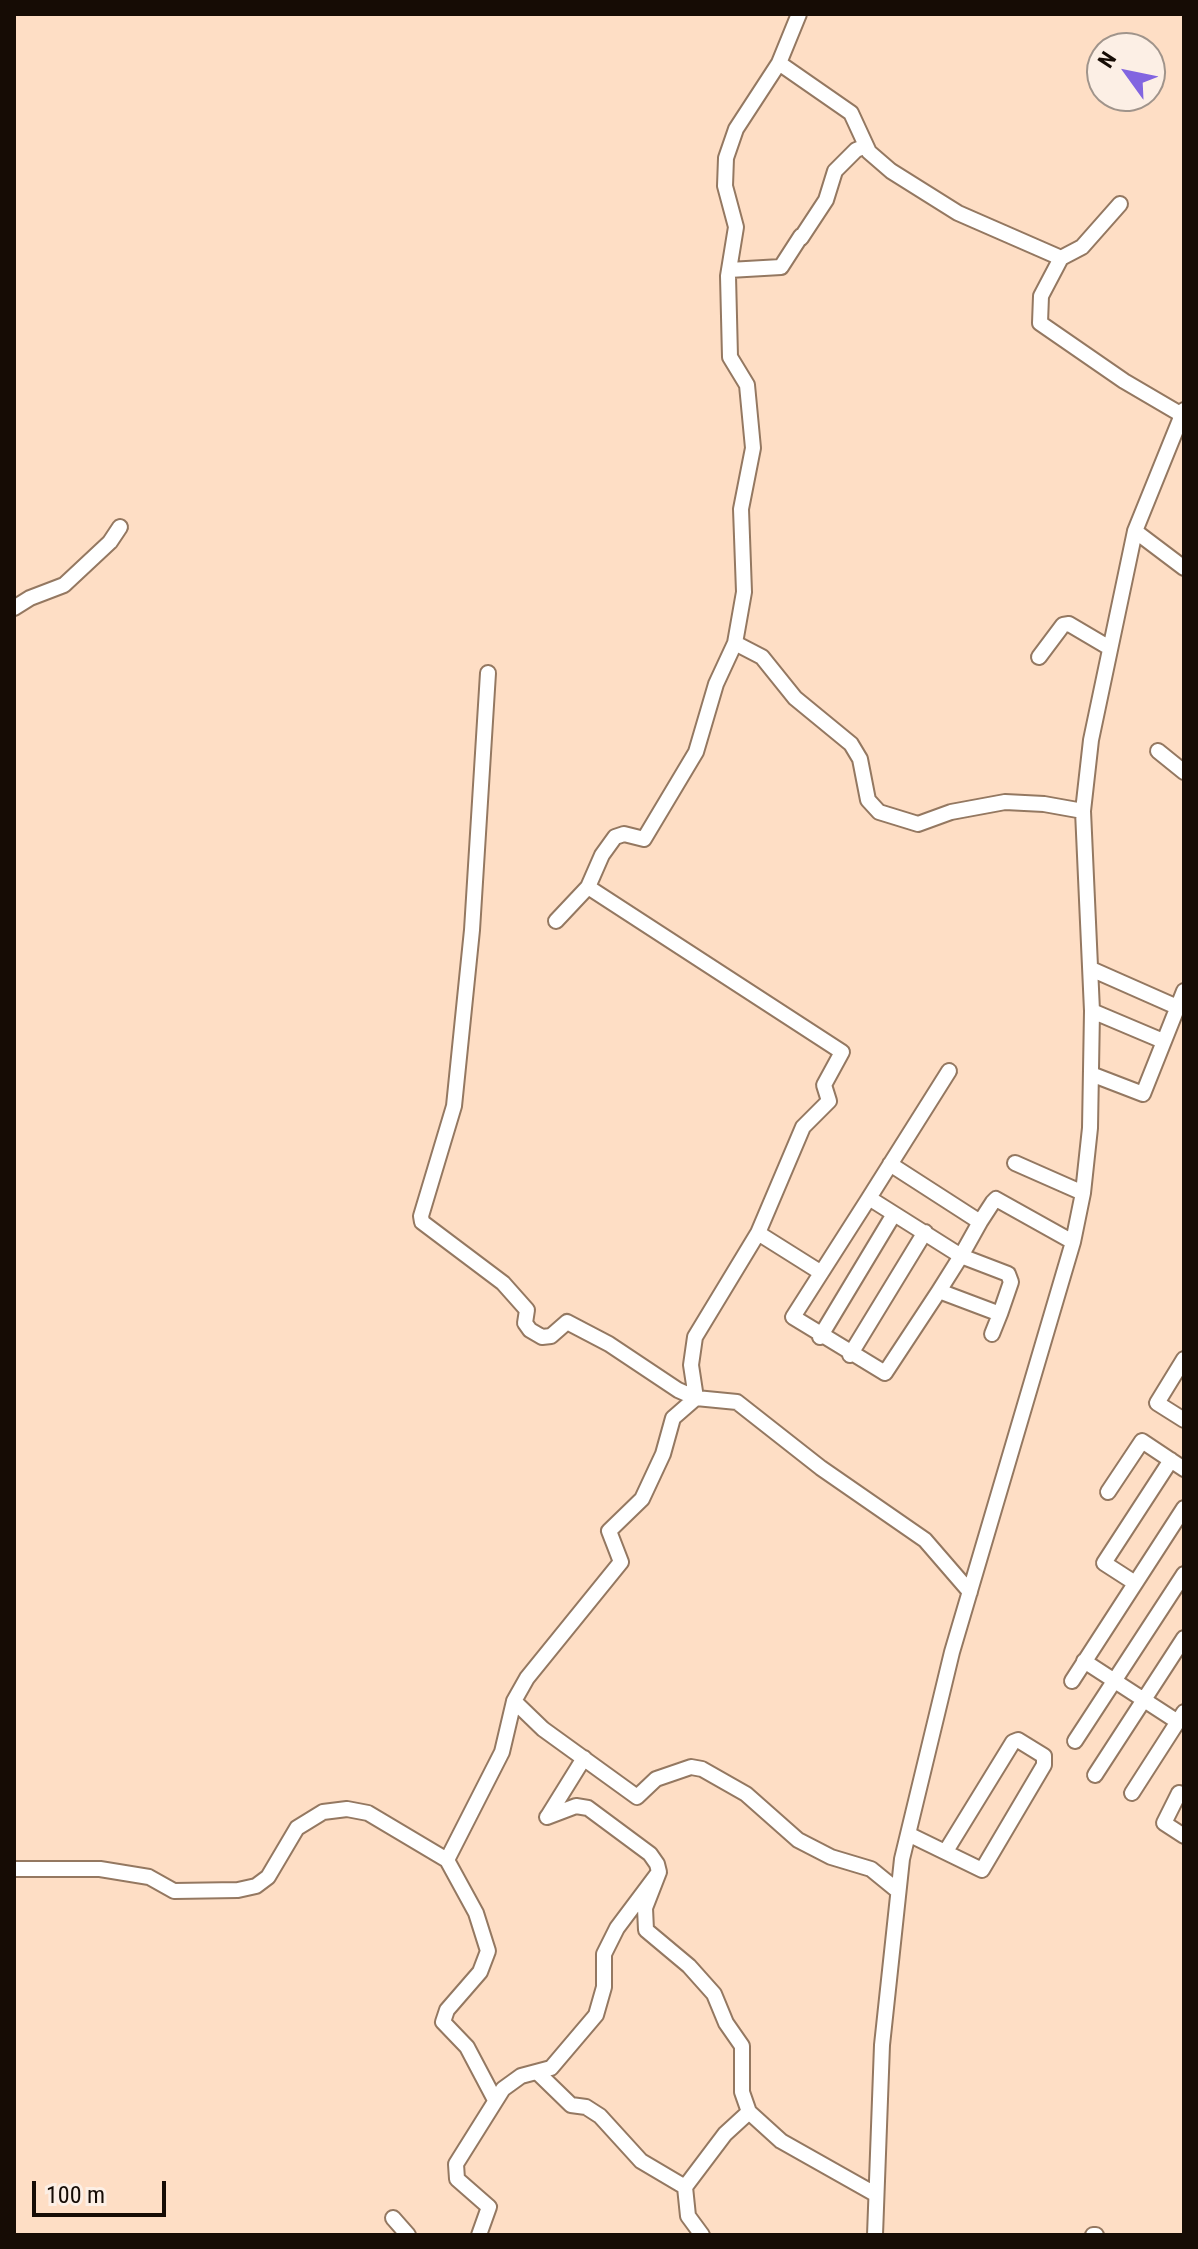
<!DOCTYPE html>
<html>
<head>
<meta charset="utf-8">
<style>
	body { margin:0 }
	#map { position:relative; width:1198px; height:2249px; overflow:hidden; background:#fedec5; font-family:"Roboto Condensed",sans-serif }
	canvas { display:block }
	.frame { position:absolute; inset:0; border:16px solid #160c05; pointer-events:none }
	.north { position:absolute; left:1086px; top:32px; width:80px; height:80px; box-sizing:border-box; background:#fcefe5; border:2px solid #a0948b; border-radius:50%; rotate:303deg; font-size:22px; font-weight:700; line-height:32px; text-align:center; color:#160c05 }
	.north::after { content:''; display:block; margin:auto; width:28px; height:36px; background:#8265e0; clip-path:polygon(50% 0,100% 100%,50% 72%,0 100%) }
	.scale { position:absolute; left:32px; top:2181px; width:134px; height:36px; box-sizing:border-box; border:4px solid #160c05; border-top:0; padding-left:10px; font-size:24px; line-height:28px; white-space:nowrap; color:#160c05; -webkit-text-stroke:6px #fcefe5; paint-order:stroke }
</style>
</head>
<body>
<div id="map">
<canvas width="1198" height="2249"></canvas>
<div class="frame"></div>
<div class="north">N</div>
<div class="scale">100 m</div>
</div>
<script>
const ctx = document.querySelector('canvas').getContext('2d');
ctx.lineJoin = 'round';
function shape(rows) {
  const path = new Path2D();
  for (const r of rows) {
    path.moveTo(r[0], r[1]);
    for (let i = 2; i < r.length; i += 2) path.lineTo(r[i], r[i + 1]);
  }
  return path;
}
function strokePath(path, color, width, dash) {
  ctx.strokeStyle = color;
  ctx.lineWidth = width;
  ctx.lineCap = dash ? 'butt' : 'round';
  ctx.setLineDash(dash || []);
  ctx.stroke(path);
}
const minor = shape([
	[799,14,779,63,736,129,726,158,725,186,736,227,728,276,730,357,747,385,753,448,741,509,744,592,735,643,762,657,795,698,851,744,860,759,868,800,879,812,918,824,951,812,1005,802,1044,804,1083,811],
	[779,63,851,113,869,152,891,171,958,213,1061,258,1082,247,1120,204],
	[801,238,826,200,835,171,856,150,866,146],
	[1061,258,1041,296,1040,323,1124,381,1182,415],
	[729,270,781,267,801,236],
	[1135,531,1184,568],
	[14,608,30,598,64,585,110,542,120,527],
	[1039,657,1063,625,1069,624,1108,647],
	[488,673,472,930,454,1106,421,1216,422,1222,503,1283,527,1310,525,1323,530,1330,542,1337,551,1336,567,1322,609,1344,678,1390,696,1398,737,1402,821,1468,925,1540,970,1592],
	[1158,751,1184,772],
	[588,887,842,1052,824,1085,829,1101,803,1127,758,1233,695,1337,691,1365,696,1398],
	[556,921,588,887,602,855,615,837,624,834,644,839,696,752,716,684,735,643],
	[1091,969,1177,1007],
	[1092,1011,1163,1041],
	[1091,1074,1143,1094,1184,991],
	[1015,1163,1083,1193],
	[890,1164,980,1222],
	[869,1198,949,1071],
	[758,1233,820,1272],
	[939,1291,1000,1314,992,1334],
	[1000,1314,1011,1282,1008,1274,961,1256,869,1198,793,1317,885,1373,939,1291,961,1256,980,1222,993,1202,996,1199,1073,1242],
	[820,1337,894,1214],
	[850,1355,925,1232],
	[1184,1359,1157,1403,1184,1420],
	[1108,1492,1142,1441,1184,1469],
	[1135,1583,1104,1563,1171,1460],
	[1084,1661,1178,1722],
	[1072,1681,1184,1508],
	[514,1701,543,1729,637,1797,656,1779,691,1767,702,1769,746,1794,798,1840,831,1857,871,1869,898,1891],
	[1075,1741,1184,1574],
	[1095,1775,1184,1638],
	[1132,1793,1184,1712],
	[1184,1796,1179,1793,1164,1823,1184,1836],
	[548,1816,584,1758],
	[547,1817,576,1806,588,1808,650,1854,657,1864,659,1872,645,1908,646,1930,689,1966,714,1994,726,2023,742,2046,742,2092,749,2112],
	[908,1834,982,1870,1044,1765,1044,1756,1018,1740,1013,1742,946,1851],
	[14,1869,100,1869,149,1877,174,1891,238,1890,256,1886,268,1877,297,1828,323,1812,347,1809,368,1813,447,1860],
	[537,2072,571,2105,586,2107,600,2116,641,2161,685,2187],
	[495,2100,467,2047,443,2022,447,2010,480,1972,488,1951,476,1913,447,1860,502,1752,514,1701,527,1678,621,1562,609,1531,642,1499,663,1454,673,1418,696,1398],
	[393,2218,408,2235],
	[479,2235,489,2207,457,2179,456,2164,503,2089,521,2076,551,2068,596,2015,604,1987,604,1954,617,1928,659,1872],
	[702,2235,688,2216,685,2187,725,2134,749,2112,781,2141,875,2194],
	[875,2235,882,2045,902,1859,952,1652,1073,1242,1083,1193,1090,1128,1092,1011,1083,811,1091,740,1135,531,1184,410],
	[1093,2235,1096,2235]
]);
strokePath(minor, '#947861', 18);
strokePath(minor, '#fff', 14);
</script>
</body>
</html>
